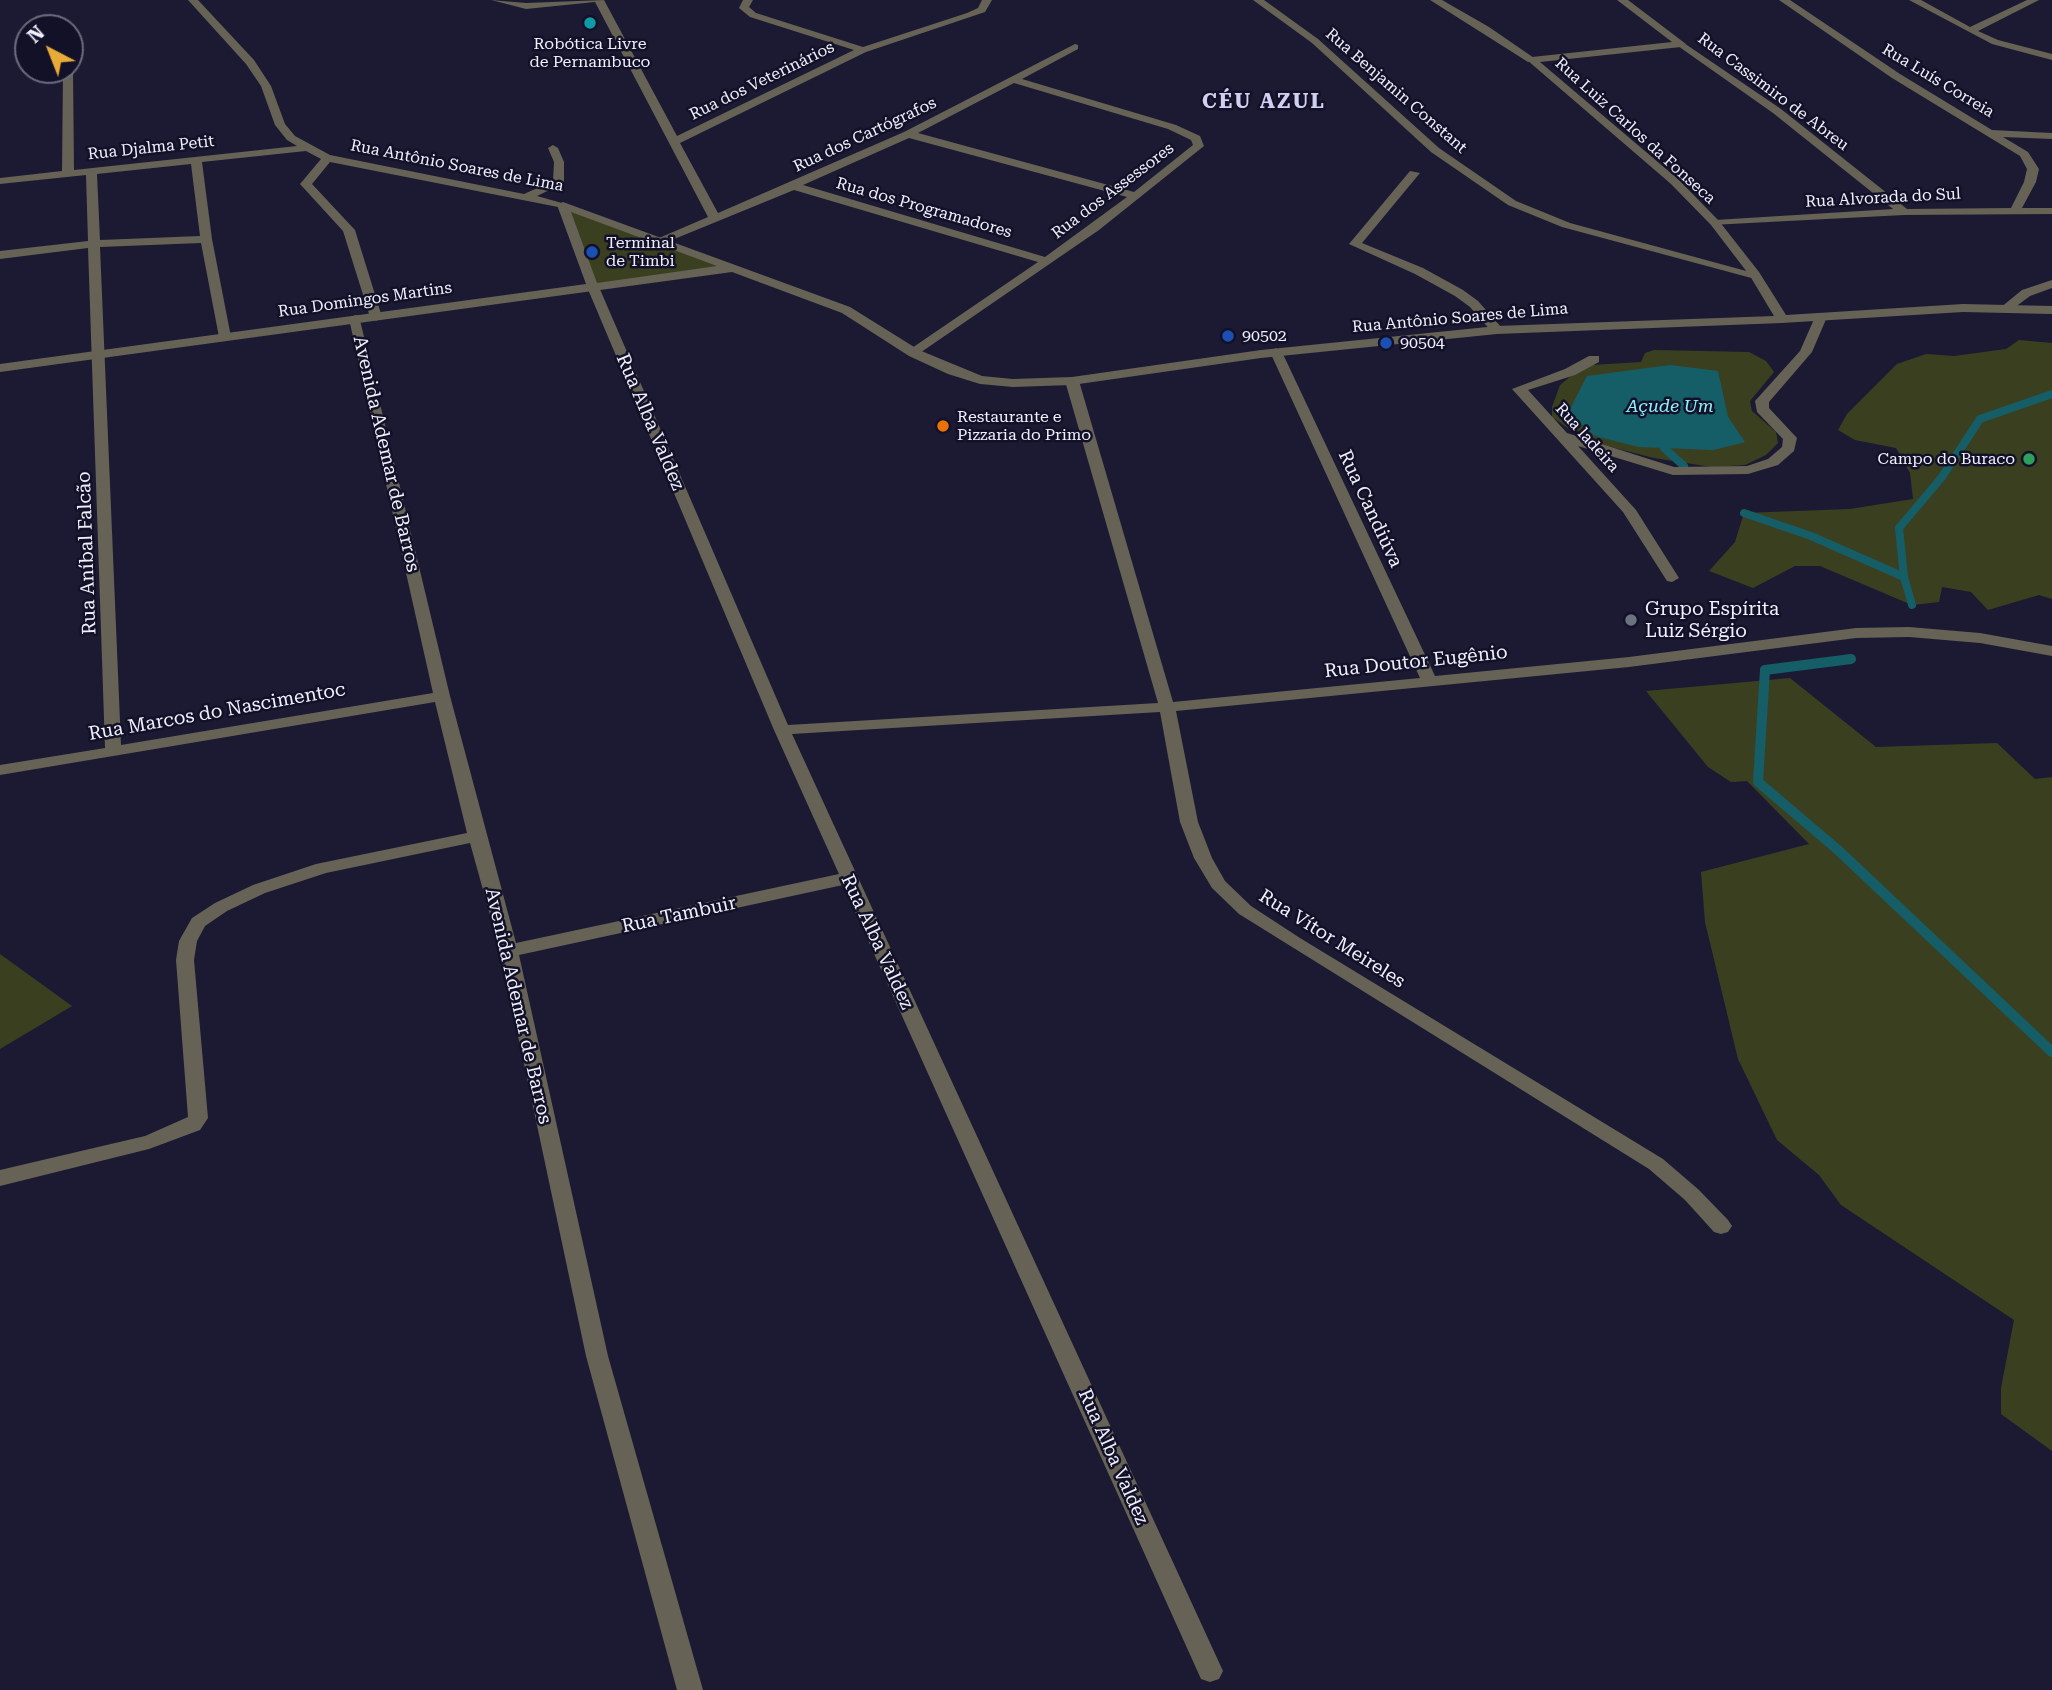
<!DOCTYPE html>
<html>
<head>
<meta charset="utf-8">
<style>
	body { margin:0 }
	#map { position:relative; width:2052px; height:1690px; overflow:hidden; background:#1c1a32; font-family:"Roboto Serif",serif }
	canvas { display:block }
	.north { position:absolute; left:14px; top:14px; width:70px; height:70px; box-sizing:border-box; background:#131128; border:2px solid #6b6a7d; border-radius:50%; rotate:318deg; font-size:19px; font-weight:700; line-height:28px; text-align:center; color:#efeffd }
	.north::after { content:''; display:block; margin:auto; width:24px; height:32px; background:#e8ab37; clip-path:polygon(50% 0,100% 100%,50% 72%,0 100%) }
</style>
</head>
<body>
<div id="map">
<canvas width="2052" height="1690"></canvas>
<div class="north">N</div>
</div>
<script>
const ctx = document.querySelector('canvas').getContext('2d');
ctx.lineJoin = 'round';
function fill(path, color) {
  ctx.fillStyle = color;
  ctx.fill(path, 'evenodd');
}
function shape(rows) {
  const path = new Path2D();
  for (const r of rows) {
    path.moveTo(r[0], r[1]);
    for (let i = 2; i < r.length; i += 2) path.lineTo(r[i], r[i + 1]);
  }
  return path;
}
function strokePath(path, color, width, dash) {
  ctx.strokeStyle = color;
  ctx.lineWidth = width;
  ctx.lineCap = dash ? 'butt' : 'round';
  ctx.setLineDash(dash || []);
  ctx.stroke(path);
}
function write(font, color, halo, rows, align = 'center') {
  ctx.font = font + ' "Roboto Serif",serif';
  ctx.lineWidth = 5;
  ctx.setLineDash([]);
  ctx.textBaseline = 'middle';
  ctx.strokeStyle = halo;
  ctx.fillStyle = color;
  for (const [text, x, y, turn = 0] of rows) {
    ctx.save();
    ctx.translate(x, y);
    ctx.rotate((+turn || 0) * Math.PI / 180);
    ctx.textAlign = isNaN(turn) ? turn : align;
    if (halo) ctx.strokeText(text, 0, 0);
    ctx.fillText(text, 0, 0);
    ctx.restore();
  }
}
fill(shape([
	[563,205,735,268,593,287],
	[2019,340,2052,343,2052,599,2039,595,1988,610,1971,592,1942,587,1939,602,1912,605,1820,566,1795,566,1753,588,1709,571,1735,542,1744,513,1850,509,1913,499,1910,473,1896,448,1855,440,1838,430,1847,414,1897,364,1926,354,1954,356,2006,349],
	[1654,350,1749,352,1766,361,1774,372,1750,401,1752,411,1776,432,1778,443,1766,455,1745,465,1712,467,1654,458,1607,446,1576,434,1552,417,1552,407,1560,385,1572,375,1592,365,1641,362,1645,353],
	[1790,678,1876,747,1997,743,2035,779,2052,777,2052,1451,2001,1414,2001,1388,2014,1320,1841,1205,1819,1175,1777,1140,1738,1059,1705,922,1701,872,1809,844,1747,781,1731,782,1708,767,1646,691],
	[0,954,72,1006,0,1049]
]), '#3a401f');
fill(shape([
	[1670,365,1718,371,1728,417,1745,442,1713,450,1639,447,1595,436,1568,413,1587,376]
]), '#155e67');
strokePath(shape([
	[1664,448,1684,466],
	[1744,513,1811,536,1904,577],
	[1912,605,1904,577,1899,528,1942,477,1980,419,2052,394]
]), '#155e67', 8);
strokePath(shape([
	[1851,659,1765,670,1758,782,1838,850,2052,1052]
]), '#155e67', 10);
fill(shape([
	[188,0,198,0,254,60,271,86,285,124,295,136,330,155,524,194,553,181,554,162,548,148,553,145,558,148,564,162,564,183,537,196,569,205,563,208,330,162,312,184,355,230,382,317,376,321,370,317,343,231,300,184,321,159,306,151,202,162,212,239,231,337,225,341,219,337,201,243,100,247,121,745,433,693,349,319,355,315,359,316,450,696,516,943,839,874,774,730,587,287,593,283,599,287,788,725,1158,703,1065,381,1072,377,1079,381,1173,702,1420,678,1270,352,1276,348,1282,352,1435,676,1629,657,1856,628,1909,627,1980,633,2052,646,2052,656,1980,643,1909,637,1856,638,1629,667,1176,711,1198,822,1212,858,1225,881,1251,906,1300,938,1663,1159,1699,1190,1728,1220,1732,1226,1728,1232,1721,1234,1714,1232,1685,1200,1649,1169,1239,914,1212,888,1194,858,1180,822,1160,712,792,734,1223,1671,1219,1679,1210,1682,1201,1679,843,885,519,955,608,1356,703,1690,677,1690,586,1356,500,951,470,843,326,873,265,893,227,911,205,926,197,941,194,960,208,1118,200,1130,149,1149,0,1186,0,1170,145,1136,188,1117,176,960,179,941,192,918,215,903,253,885,316,864,467,833,435,702,0,775,0,765,105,748,88,248,0,259,0,251,88,241,86,175,0,184,0,178,62,171,63,70,70,70,70,67,73,70,74,170,297,146,287,140,275,125,261,86,246,64,188,0],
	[191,164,200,236,100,240,97,174,191,164],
	[491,0,526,3,604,0,677,136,854,50,750,17,739,8,743,0,753,0,749,7,756,13,863,47,967,13,978,8,982,0,992,0,985,12,866,52,680,143,718,213,904,132,1075,44,1078,45,1078,49,1022,79,1176,125,1200,136,1204,146,1099,230,914,357,908,353,909,350,1038,262,794,190,667,242,659,242,659,238,708,217,595,2,526,9,491,0],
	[1014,83,1168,129,1191,140,1193,145,1134,192,918,133,1014,83],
	[909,138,1127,197,1045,257,803,185,909,138],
	[1253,0,1264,0,1318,39,1439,148,1516,201,1570,223,1761,275,1755,279,1562,227,1508,205,1431,152,1312,43,1253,0],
	[1430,0,1442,0,1489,27,1537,60,1528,62,1430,0],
	[1779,0,1790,0,1900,74,1992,130,2052,133,2052,139,2003,137,2028,152,2039,169,2036,182,2022,208,2052,208,2052,214,1904,215,1711,225,1711,221,1715,220,1893,209,1773,113,1678,46,1676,44,1681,41,1781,109,1907,209,2011,208,2024,182,2027,169,2020,156,1892,78,1779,0],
	[1909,0,1921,0,1970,27,2027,0,2039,0,1978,31,1998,40,2052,54,2052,60,1992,44,1909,0],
	[68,24,73,27,71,30,63,28,68,24],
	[1410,171,1420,173,1362,243,1423,268,1463,290,1478,301,1501,327,1501,333,1493,333,1470,307,1455,296,1415,274,1349,244,1410,171],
	[2052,280,2052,288,2030,296,2010,311,2002,311,2000,308,2022,290,2052,280],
	[1821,313,1827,317,1812,352,1769,402,1769,408,1797,438,1794,451,1778,465,1748,474,1673,475,1578,446,1636,510,1679,578,1672,582,1667,581,1623,512,1512,389,1565,369,1589,356,1599,356,1599,362,1575,375,1528,390,1567,433,1674,467,1747,466,1768,459,1782,447,1783,439,1757,412,1755,401,1800,351,1815,317,1821,313]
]), '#666255');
fill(shape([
	[1617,0,1628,0,1686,44,1681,47,1540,62,1679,180,1719,221,1759,272,1786,315,1963,304,2052,306,2052,314,1963,312,1782,323,1497,334,1261,358,1072,385,1013,387,980,384,948,374,909,356,842,313,732,272,0,372,0,364,586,284,557,205,563,202,850,307,919,350,982,376,1013,379,1072,377,1261,350,1497,326,1774,316,1750,276,1711,225,1671,184,1527,60,1532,57,1672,42,1617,0],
	[571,212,717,266,597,283,571,212]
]), '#666255');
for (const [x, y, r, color] of [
	[590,23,7,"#0f9aa8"],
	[592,252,7,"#1a4fb4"],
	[1228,336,7,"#1a4fb4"],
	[1386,343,7,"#1a4fb4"],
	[943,426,7,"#e8710a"],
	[2029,459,7,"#2e9e5b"],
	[1631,620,7,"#6b7280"]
]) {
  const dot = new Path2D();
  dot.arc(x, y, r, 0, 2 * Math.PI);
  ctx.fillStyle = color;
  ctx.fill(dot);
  strokePath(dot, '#131128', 2.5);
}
write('16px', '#efeffd', '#131128', [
	["Robótica Livre",590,44,"center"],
	["de Pernambuco",590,62,"center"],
	["Terminal",606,243],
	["de Timbi",606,261],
	["90502",1242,336],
	["90504",1400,343],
	["Restaurante e",957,417],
	["Pizzaria do Primo",957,435],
	["Campo do Buraco",2015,459,"right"]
], 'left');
write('16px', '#efeffd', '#131128', [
	["Rua dos Veterinários",762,81,-26],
	["Rua Luís Correia",1938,81,31],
	["Rua Benjamin Constant",1396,91,41],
	["Rua Cassimiro de Abreu",1773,92,37],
	["Rua Luiz Carlos da Fonseca",1635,131,42],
	["Rua dos Cartógrafos",865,135,-25],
	["Rua Djalma Petit",151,148,-6],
	["Rua Antônio Soares de Lima",457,166,11],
	["Rua dos Assessores",1113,191,-37],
	["Rua Alvorada do Sul",1883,198,-3],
	["Rua dos Programadores",924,208,16],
	["Rua Domingos Martins",365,300,-8],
	["Rua Antônio Soares de Lima",1460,318,-5],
	["Rua ladeira",1587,438,48]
]);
write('italic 18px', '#8ff0fd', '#131128', [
	["Açude Um",1670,407]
]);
write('19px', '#efeffd', '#131128', [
	["Rua Alba Valdez",650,422,67],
	["Avenida Ademar de Barros",386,454,77],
	["Rua Candiúva",1370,509,65],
	["Rua Aníbal Falcão",87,553,-92],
	["Rua Doutor Eugênio",1416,662,-6],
	["Rua Marcos do Nascimentoc",217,712,-10],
	["Rua Tambuir",679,915,-12],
	["Rua Vítor Meireles",1332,939,32],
	["Rua Alba Valdez",877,942,65],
	["Avenida Ademar de Barros",518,1006,77],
	["Rua Alba Valdez",1113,1457,66]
]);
write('19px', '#efeffd', '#131128', [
	["Grupo Espírita",1645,609],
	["Luiz Sérgio",1645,631]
], 'left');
ctx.letterSpacing = '2px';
write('bold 21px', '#cfcff1', '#131128', [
	["CÉU AZUL",1264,102]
]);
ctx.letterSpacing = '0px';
</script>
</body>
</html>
